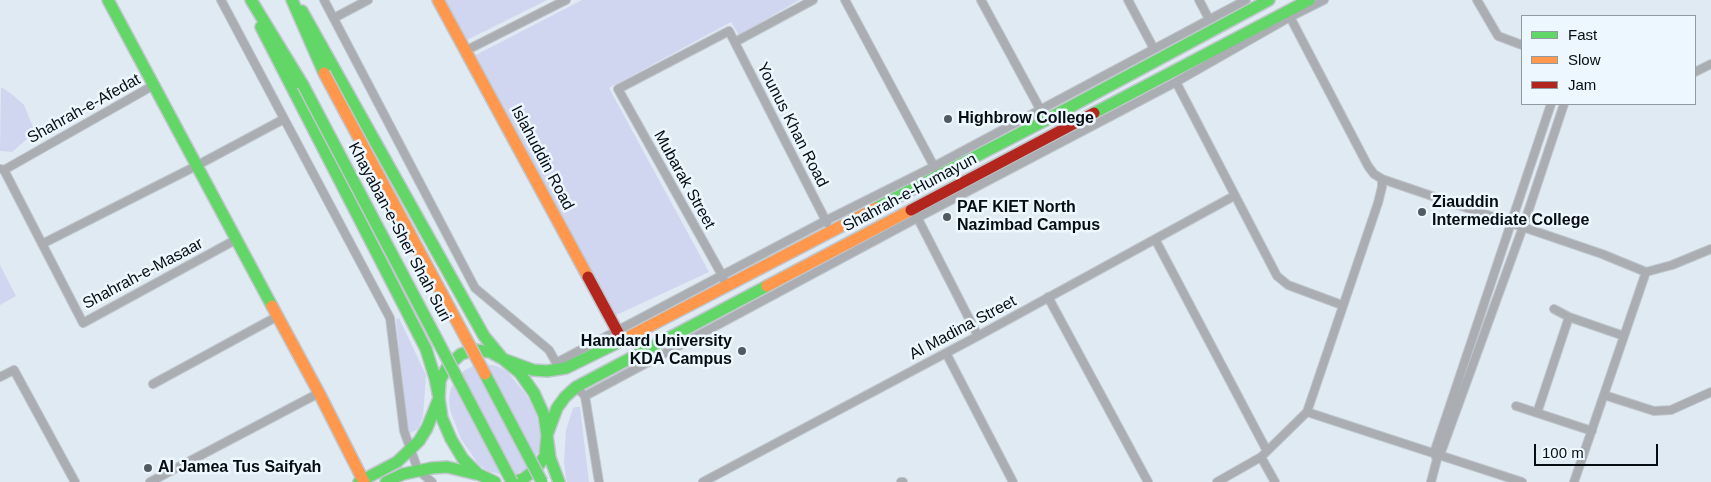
<!DOCTYPE html>
<html>
<head>
<meta charset="utf-8">
<style>
	body { margin:0 }
	#map { position:relative; width:1711px; height:482px; overflow:hidden; background:#e0eaf3; font-family:Helvetica,sans-serif }
	canvas { display:block }
	.legend { position:absolute; left:1521px; top:15px; width:175px; height:90px; box-sizing:border-box; background:#edf7ff; border:1px solid #9199a1; margin:0; padding:6px 9px; list-style:none; font-size:15px; color:#060d13 }
	.legend li { display:flex; align-items:center; gap:10px; height:25px }
	.legend b { width:25px; border:1px solid #9199a1 }
	.scale { position:absolute; left:1534px; top:444px; width:124px; height:22px; box-sizing:border-box; border:2px solid #060d13; border-top:0; padding-left:6px; font-size:15px; line-height:18px; white-space:nowrap; color:#060d13; -webkit-text-stroke:4px #edf7ff; paint-order:stroke }
</style>
</head>
<body>
<div id="map">
<canvas width="1711" height="482"></canvas>
<ul class="legend">
<li><b style="height:6px;background:#63d668"></b>Fast</li>
<li><b style="height:6px;background:#ff974d"></b>Slow</li>
<li><b style="height:6px;background:#b3261e"></b>Jam</li>
</ul>
<div class="scale">100 m</div>
</div>
<script>
const ctx = document.querySelector('canvas').getContext('2d');
ctx.lineJoin = 'round';
function fill(path, color) {
  ctx.fillStyle = color;
  ctx.fill(path, 'evenodd');
}
function shape(rows) {
  const path = new Path2D();
  for (const r of rows) {
    path.moveTo(r[0], r[1]);
    for (let i = 2; i < r.length; i += 2) path.lineTo(r[i], r[i + 1]);
  }
  return path;
}
function strokePath(path, color, width, dash) {
  ctx.strokeStyle = color;
  ctx.lineWidth = width;
  ctx.lineCap = dash ? 'butt' : 'round';
  ctx.setLineDash(dash || []);
  ctx.stroke(path);
}
function write(font, color, halo, rows, align = 'center') {
  ctx.font = font + ' Helvetica,sans-serif';
  ctx.lineWidth = 5;
  ctx.setLineDash([]);
  ctx.textBaseline = 'middle';
  ctx.strokeStyle = halo;
  ctx.fillStyle = color;
  for (const [text, x, y, turn = 0] of rows) {
    ctx.save();
    ctx.translate(x, y);
    ctx.rotate((+turn || 0) * Math.PI / 180);
    ctx.textAlign = isNaN(turn) ? turn : align;
    if (halo) ctx.strokeText(text, 0, 0);
    ctx.fillText(text, 0, 0);
    ctx.restore();
  }
}
fill(shape([
	[444,0,547,0,465,41],
	[582,0,799,0,739,35,731,22,609,88,709,272,612,317,474,56],
	[1,87,13,95,24,105,35,132,12,152,0,151],
	[0,265,16,296,0,305],
	[399,318,426,375,423,417,418,429,411,433,407,431,396,319],
	[486,364,497,366,507,371,527,396,535,410,541,434,539,451,531,464,523,471,512,475,499,474,488,471,478,464,461,439,450,410,449,399,451,388,456,378,465,370,475,365],
	[576,407,580,407,589,482,567,482,566,478,564,463,566,430,573,408]
]), '#d1d6f0');
const street = shape([
	[221,0,390,318,404,431,418,470,432,482],
	[324,0,475,288,549,350,558,366],
	[845,0,936,170],
	[981,0,1046,120],
	[1128,0,1154,49],
	[1199,0,1209,19],
	[1477,0,1498,36,1522,45],
	[1290,17,1368,166,1374,174,1382,179,1602,254,1646,272,1672,265,1711,249],
	[334,18,368,0],
	[735,42,813,0],
	[465,51,566,0],
	[1695,72,1711,64],
	[1176,82,1277,276,1288,285,1342,305],
	[1,169,4,170,154,85],
	[4,170,83,323,237,239],
	[915,213,978,336],
	[1155,239,1267,451],
	[42,244,196,166,284,119],
	[726,285,722,275,618,89,729,31,827,223],
	[1048,297,1148,482],
	[1554,309,1569,317,1624,336],
	[946,353,1013,482],
	[556,363,825,221,933,167,1246,0],
	[0,377,14,370,75,482],
	[153,384,278,316],
	[576,387,585,396,917,218,1176,82,1290,17,1324,0],
	[1604,395,1654,411,1671,410,1711,392],
	[585,396,599,482],
	[1516,406,1592,431],
	[1307,412,1522,482],
	[1537,413,1569,317],
	[1261,457,1275,482],
	[1437,459,1434,453,1551,104],
	[150,482,319,393],
	[703,482,978,336,1234,196],
	[901,482,903,482],
	[1217,482,1261,457,1307,412,1378,203,1382,187,1382,179],
	[1431,482,1437,459,1440,455,1523,227,1564,104],
	[1574,482,1646,272]
]);
const fast = shape([
	[108,0,272,306],
	[251,0,303,85],
	[292,0,324,73],
	[302,11,484,336,503,359,533,370,547,371,566,368,621,341],
	[261,27,426,349,435,378,439,398,427,428,419,441,397,462,359,482],
	[1094,113,1309,0],
	[876,208,1046,120,1269,0],
	[386,482,403,474,432,468,447,467,476,474],
	[495,482,478,474,463,459,451,439,442,418,439,398,440,380,448,366,461,354,476,350,490,352,503,359,520,373,534,393,544,415,547,435,545,456,536,469,523,479,512,482],
	[559,482,550,458,547,435,557,408,565,397,576,387,767,286]
]);
const slow = shape([
	[438,0,588,277],
	[767,286,911,210],
	[272,306,319,393,364,482],
	[621,341,876,208]
]);
const jam = shape([
	[911,210,1094,113],
	[588,277,622,340]
]);
strokePath(street, '#bfc7cd', 10);
strokePath(fast, '#bfc7cd', 14);
strokePath(slow, '#bfc7cd', 14);
strokePath(jam, '#bfc7cd', 14);
strokePath(street, '#aaadb2', 8);
strokePath(fast, '#63d668', 11);
strokePath(slow, '#ff974d', 11);
strokePath(jam, '#b3261e', 11);
const fastBridge = shape([
	[303,85,512,482],
	[485,374,542,482]
]);
const slowBridge = shape([
	[324,73,485,374]
]);
strokePath(fastBridge, '#bfc7cd', 14, []);
strokePath(slowBridge, '#bfc7cd', 14, []);
strokePath(fastBridge, '#63d668', 11);
strokePath(slowBridge, '#ff974d', 11);
for (const [x, y, r, color] of [
	[948,119,5,"#525a61"],
	[1422,212,5,"#525a61"],
	[947,217,5,"#525a61"],
	[742,351,5,"#525a61"],
	[148,468,5,"#525a61"]
]) {
  const dot = new Path2D();
  dot.arc(x, y, r, 0, 2 * Math.PI);
  ctx.fillStyle = color;
  ctx.fill(dot);
  strokePath(dot, '#edf7ff', 2);
}
write('16px', '#060d13', '#edf7ff', [
	["Shahrah-e-Afedat",84,109,-29],
	["Younus Khan Road",792,125,63],
	["Islahuddin Road",542,158,62],
	["Mubarak Street",684,180,61],
	["Shahrah-e-Humayun",910,193,-28],
	["Khayaban-e-Sher Shah Suri",399,232,62],
	["Shahrah-e-Masaar",143,274,-28],
	["Al Madina Street",963,328,-28]
]);
write('bold 16px', '#060d13', '#edf7ff', [
	["Highbrow College",958,119],
	["Ziauddin",1432,203],
	["Intermediate College",1432,221],
	["PAF KIET North",957,208],
	["Nazimbad Campus",957,226],
	["Hamdard University",732,342,"right"],
	["KDA Campus",732,360,"right"],
	["Al Jamea Tus Saifyah",158,468]
], 'left');
</script>
</body>
</html>
